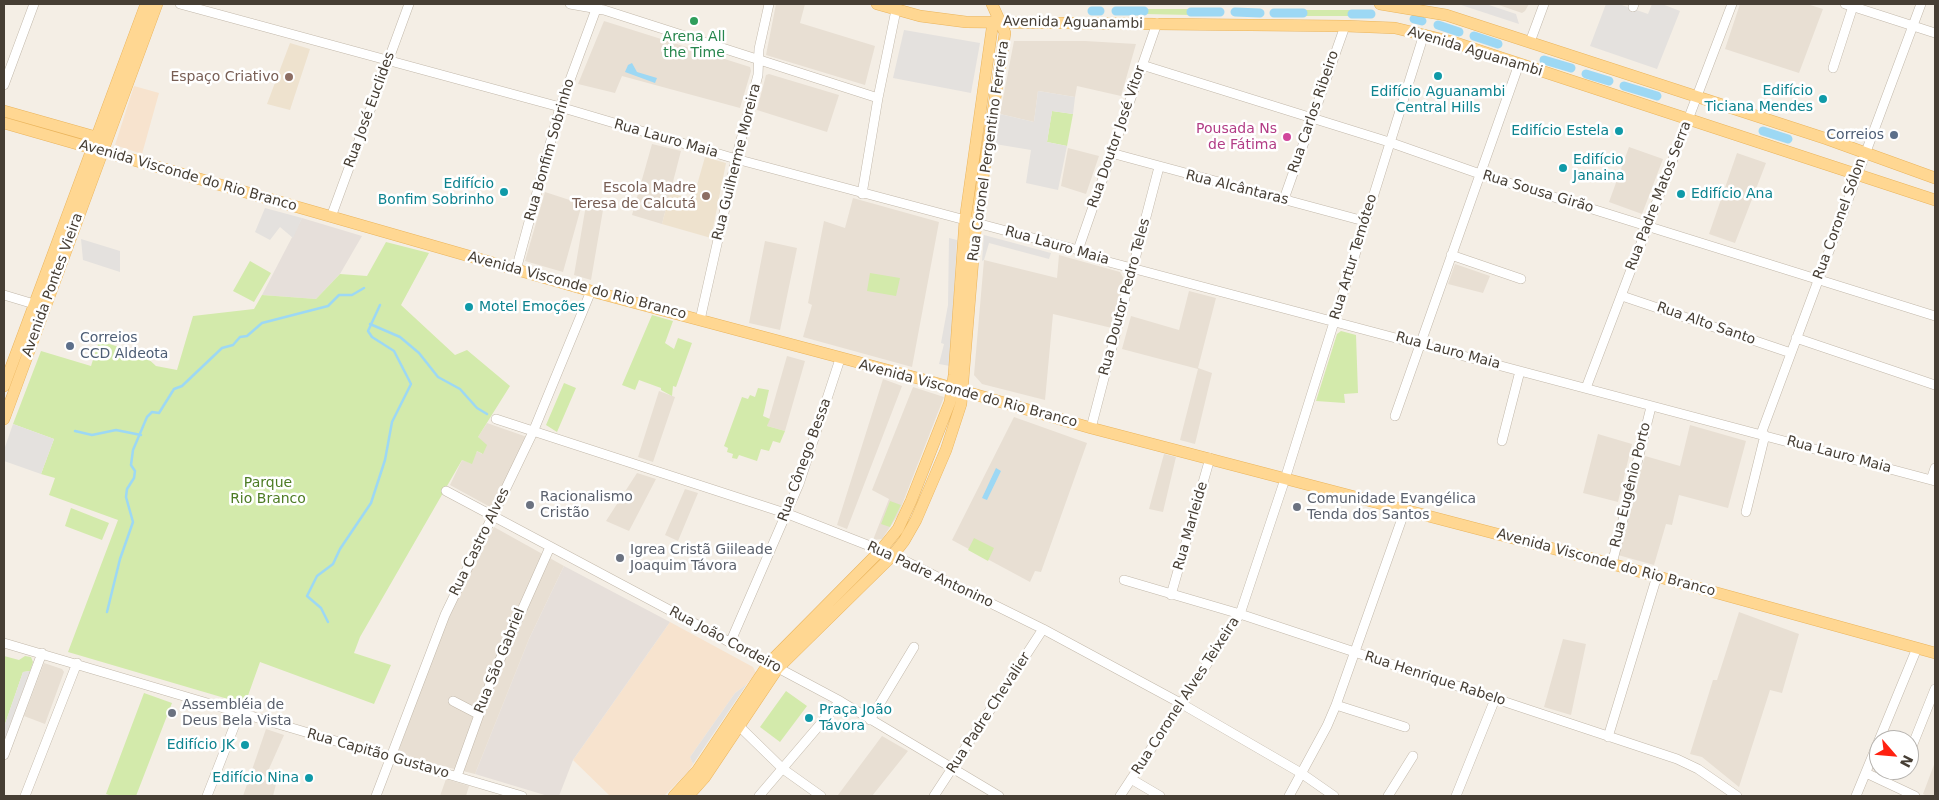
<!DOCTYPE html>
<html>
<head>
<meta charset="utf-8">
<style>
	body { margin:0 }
	#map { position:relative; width:1939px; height:800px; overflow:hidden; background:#f4eee5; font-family:"DejaVu Sans",sans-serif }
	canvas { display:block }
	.frame { position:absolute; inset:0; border:5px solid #463e34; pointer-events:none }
	.north { position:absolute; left:1869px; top:730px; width:50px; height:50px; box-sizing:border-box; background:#fff; border:1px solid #b5b2ae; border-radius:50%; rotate:117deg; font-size:14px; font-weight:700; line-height:20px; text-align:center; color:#463e34 }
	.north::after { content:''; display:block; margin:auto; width:18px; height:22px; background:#ff2110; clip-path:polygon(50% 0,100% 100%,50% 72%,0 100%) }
</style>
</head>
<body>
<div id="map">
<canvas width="1939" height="800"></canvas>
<div class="frame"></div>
<div class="north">N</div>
</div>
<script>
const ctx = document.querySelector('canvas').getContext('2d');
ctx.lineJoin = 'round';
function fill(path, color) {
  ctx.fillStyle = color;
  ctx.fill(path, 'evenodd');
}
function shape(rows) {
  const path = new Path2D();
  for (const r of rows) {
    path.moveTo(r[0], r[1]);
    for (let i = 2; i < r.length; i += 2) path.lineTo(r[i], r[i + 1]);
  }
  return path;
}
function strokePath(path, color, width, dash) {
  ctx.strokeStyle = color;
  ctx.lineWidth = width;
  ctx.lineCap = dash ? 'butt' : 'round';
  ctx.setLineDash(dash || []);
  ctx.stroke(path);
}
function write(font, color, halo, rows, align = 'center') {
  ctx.font = font + ' "DejaVu Sans",sans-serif';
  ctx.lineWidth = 5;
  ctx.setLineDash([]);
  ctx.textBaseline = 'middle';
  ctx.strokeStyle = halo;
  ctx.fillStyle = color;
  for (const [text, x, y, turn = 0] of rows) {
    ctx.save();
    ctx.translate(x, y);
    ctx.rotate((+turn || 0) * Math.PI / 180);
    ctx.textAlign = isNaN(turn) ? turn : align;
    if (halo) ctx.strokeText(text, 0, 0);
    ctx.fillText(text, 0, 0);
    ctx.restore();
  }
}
fill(shape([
	[776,4,805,4,800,23,875,46,865,85,766,55],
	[1496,4,1529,4,1525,11,1522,13],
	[1740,4,1807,4,1823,9,1799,73,1725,49],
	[604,21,750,67,751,71,740,108,622,76,615,93,578,84],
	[1014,41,1085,41,1136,44,1121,96,1077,86,1075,97,1038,91,1034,122,1000,114],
	[769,74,839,95,827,132,757,110,766,75],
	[652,144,681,151,662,224,632,215],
	[1629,147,1663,159,1642,214,1609,202],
	[1068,148,1099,156,1086,194,1061,186],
	[1737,153,1766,163,1735,243,1709,234],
	[545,192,582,204,563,272,525,261],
	[853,198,939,222,912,367,803,337,812,305,808,303,824,221,845,228],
	[586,205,603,210,591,280,574,275],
	[765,241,797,248,780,330,749,323],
	[1059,255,1120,272,1124,279,1112,328,1053,314,1045,400,982,384,974,375,984,260,1057,278],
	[1455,264,1490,276,1483,293,1448,284],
	[1189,291,1216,298,1198,368,1212,373,1195,444,1180,440,1198,369,1122,349,1131,316,1179,330],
	[787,356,805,361,785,431,767,426],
	[883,379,902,386,847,529,837,525],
	[913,387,944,397,898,515,882,539,873,540,889,499,872,490],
	[659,391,675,397,653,462,638,457],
	[1014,417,1087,443,1041,572,1035,571,1030,582,952,540],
	[487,423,527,437,492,508,450,485,462,460,471,463,477,451,482,454,478,437],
	[1690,425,1746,441,1728,508,1679,495,1672,525,1666,524,1654,565,1618,555,1645,456,1680,466],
	[1598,434,1632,444,1618,502,1583,493],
	[1164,454,1176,457,1163,512,1149,509],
	[637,473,656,479,629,531,606,521],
	[685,489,698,493,678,541,665,535],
	[494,527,564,566,529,639,475,774,397,755,447,618],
	[1739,612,1799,634,1782,693,1770,690,1739,787,1702,757,1690,754,1713,680,1717,680],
	[1563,639,1586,644,1571,715,1544,707],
	[44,663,62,669,64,672,45,724,24,716],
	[266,729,284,735,264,780,276,784,273,796,243,796],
	[882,736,908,751,872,796,839,796,838,795],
	[1935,762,1935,796,1927,796,1923,794],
	[446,779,469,786,466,796,440,796]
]), '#e8dfd3');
fill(shape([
	[134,86,159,93,142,154,115,145],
	[670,622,753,667,756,673,747,684,735,693,690,757,693,764,689,771,664,796,610,796,573,760]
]), '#f7e3ce');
fill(shape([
	[302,218,362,236,340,274,316,299,262,295],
	[564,566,670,622,573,760,559,796,548,796,475,774,529,639]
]), '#e6dfda');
fill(shape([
	[290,43,310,49,290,110,267,104],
	[705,157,726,163,711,238,662,224,670,193,693,199]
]), '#eee2ce');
fill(shape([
	[1144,9,1191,9,1191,15,1144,14],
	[1304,10,1352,10,1352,16,1303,16],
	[1052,111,1073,114,1067,146,1047,142],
	[386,242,429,253,401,305,455,355,467,350,510,386,478,437,487,445,483,454,477,451,472,464,462,460,360,637,354,653,391,665,374,704,260,662,245,704,68,652,118,520,49,495,55,478,41,474,54,439,13,424,41,351,91,366,99,341,143,354,156,366,177,370,193,316,254,309,262,295,316,299,340,274,367,276],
	[250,261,271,273,254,302,233,291],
	[870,273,900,278,896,296,867,291],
	[652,315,673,321,665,343,674,349,678,338,692,343,676,387,673,386,672,396,661,390,661,388,639,380,635,390,622,385],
	[1341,331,1356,335,1358,393,1344,394,1345,403,1316,401,1337,334],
	[564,383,576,388,557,432,546,425],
	[758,388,769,390,763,416,770,419,767,426,785,431,780,443,773,441,769,451,761,449,757,461,739,455,737,459,732,458,733,454,727,452,728,448,724,446,742,397,748,399,750,395,755,397],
	[890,501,901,505,890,527,881,524],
	[71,508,109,523,102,540,65,526],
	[974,538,994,548,988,561,968,550],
	[4,656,19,660,25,656,31,657,33,662,30,671,23,672,4,727],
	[786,691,807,706,780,742,760,727],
	[144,693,172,703,136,796,112,796,106,794]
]), '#d3eaab');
fill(shape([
	[1458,4,1486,4,1516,14,1519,24],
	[1606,4,1619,4,1648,14,1652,4,1662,4,1680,11,1657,69,1590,46],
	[904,30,980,43,971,93,893,78],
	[1038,91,1075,97,1073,114,1052,111,1047,142,1067,146,1058,190,1026,183,1031,150,995,144,1000,114,1034,122],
	[265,208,302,218,293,238,280,227,270,240,255,232],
	[984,235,1051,253,1049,259,989,243,984,260,982,261],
	[949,238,957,240,950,366,939,364,944,344,941,343,948,305],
	[81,239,120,251,120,272,83,260],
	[13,424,54,439,41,474,4,461,4,450],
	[30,671,4,742,4,727,23,672],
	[747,684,693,764,690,757,735,693]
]), '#e4e1de');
fill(shape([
	[632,63,637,72,657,78,655,83,625,72,628,65],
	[996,468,1001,471,987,500,982,498]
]), '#9dd8f4');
strokePath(shape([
	[370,324,400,337,419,353,438,377,460,389,477,408,487,414],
	[75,431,92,435,116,430,141,435],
	[107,612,120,559,133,522,126,497,127,489,134,478,135,471,131,465,133,450,147,417,152,412,159,413,174,389,182,386,222,348,233,345,240,337,247,336,262,323,328,306,339,295,352,295,364,288],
	[328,622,321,608,307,596,317,576,333,564,340,549,371,503,385,460,392,422,411,384,394,351,372,337,368,331,380,305]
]), '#9dd8f4', 2.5);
strokePath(shape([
	[1092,11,1100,11],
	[1116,11,1144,11],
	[1191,12,1220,12],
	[1235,12,1260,13],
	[1274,13,1303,13],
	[1352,14,1371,14],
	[1414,19,1422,21],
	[1438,25,1459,32],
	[1474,36,1498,44],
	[1544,60,1571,68],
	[1586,74,1609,81],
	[1624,86,1657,96],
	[1763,131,1788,139]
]), '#9dd8f4', 9);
const minor = shape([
	[180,4,560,107,736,159,1078,250,1105,261,1935,481],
	[570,4,604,10,878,98],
	[1845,4,1935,33],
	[1633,7,1634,4],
	[1530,42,1544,4],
	[1142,65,1389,142,1480,174,1935,316],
	[1833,68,1853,6],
	[4,85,34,4],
	[1111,153,1364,221],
	[862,194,878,98,896,10],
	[1284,199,1345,26],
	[331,217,409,4],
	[1078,250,1157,23],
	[1451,255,1521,279],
	[516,270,560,107,598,4],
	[4,295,34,304],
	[1622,296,1791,353],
	[700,320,736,159,758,75,759,49,769,4],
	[1796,338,1935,385],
	[1586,388,1732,4],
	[1395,416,1519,64],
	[496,419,788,514,893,555,1043,629,1182,704,1301,773,1334,796],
	[1091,428,1159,167],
	[1761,434,1921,4],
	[1502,441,1520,371],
	[1931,480,1935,468],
	[446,491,840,701,999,796],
	[1746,512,1765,435],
	[1612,564,1651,407],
	[1124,580,1240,614,1677,759,1698,769,1737,796],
	[1171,595,1210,458],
	[4,643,522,796],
	[730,643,799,484,840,359],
	[453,701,478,714],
	[1336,705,1405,727],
	[870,720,914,647],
	[740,727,783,769,821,796],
	[1608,737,1657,576],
	[1911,749,1935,689],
	[4,755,42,653],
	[1866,773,1915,796],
	[457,776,494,673,550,547],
	[1131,779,1160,796],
	[25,796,77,663],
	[207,796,239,714],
	[376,796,445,615,533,432,591,291],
	[759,796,840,701],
	[934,796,1043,629],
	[1120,796,1240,614,1285,479,1424,34],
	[1289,796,1327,726,1336,705,1405,510],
	[1388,796,1413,756],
	[1456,796,1495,699],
	[1856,796,1917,648]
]);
const major = shape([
	[877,4,920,16,966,22,1345,26,1395,28,1453,42,1935,200],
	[1380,4,1446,15,1827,139,1935,178],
	[4,111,103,139],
	[4,123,591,291,932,382,1091,428,1612,564,1935,653],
	[4,386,146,4],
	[4,419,157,4],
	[674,796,697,771,769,663,881,550,898,529,911,501,950,402,954,375,965,220,993,22],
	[688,796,705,777,778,668,893,555,904,541,916,520,946,450,961,404,976,223,1005,33,992,4]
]);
strokePath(minor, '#c2b8aa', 10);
strokePath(major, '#eab45c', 12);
strokePath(minor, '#fff', 9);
strokePath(major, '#ffd792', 11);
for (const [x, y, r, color] of [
	[694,21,5,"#2e9e5b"],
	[1438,76,5,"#0f9aa8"],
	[289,77,5,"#8d6e63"],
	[1823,99,5,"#0f9aa8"],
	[1619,131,5,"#0f9aa8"],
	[1894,135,5,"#5c6f8a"],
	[1287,137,5,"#d1479c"],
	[1563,168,5,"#0f9aa8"],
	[504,192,5,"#0f9aa8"],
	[1681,194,5,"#0f9aa8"],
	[706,196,5,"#8d6e63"],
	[469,307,5,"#0f9aa8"],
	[70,346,5,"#5c6f8a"],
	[530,505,5,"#6b7280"],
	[1297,507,5,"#6b7280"],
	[620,558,5,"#6b7280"],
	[172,713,5,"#6b7280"],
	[809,718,5,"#0f9aa8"],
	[245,745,5,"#0f9aa8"],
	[309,778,5,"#0f9aa8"]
]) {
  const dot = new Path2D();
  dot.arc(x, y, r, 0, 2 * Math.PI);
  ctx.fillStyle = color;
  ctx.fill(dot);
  strokePath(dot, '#fff', 2);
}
write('14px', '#463e34', '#fff', [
	["Avenida Aguanambi",1073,23,1],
	["Avenida Aguanambi",1475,52,17],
	["Rua José Euclides",370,110,-70],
	["Rua Carlos Ribeiro",1314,112,-71],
	["Rua Doutor José Vitor",1117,137,-71],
	["Rua Lauro Maia",666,139,16],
	["Rua Bonfim Sobrinho",550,150,-74],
	["Rua Coronel Pergentino Ferreira",989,151,-82],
	["Rua Guilherme Moreira",737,162,-76],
	["Avenida Visconde do Rio Branco",188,176,16],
	["Rua Alcântaras",1237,188,14],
	["Rua Sousa Girão",1538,192,17],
	["Rua Padre Matos Serra",1659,196,-69],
	["Rua Coronel Sólon",1840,219,-70],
	["Rua Lauro Maia",1057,246,16],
	["Rua Artur Temóteo",1354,257,-73],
	["Avenida Pontes Vieira",53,285,-70],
	["Avenida Visconde do Rio Branco",577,286,15],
	["Rua Doutor Pedro Teles",1125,297,-75],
	["Rua Alto Santo",1706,324,19],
	["Rua Lauro Maia",1448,351,15],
	["Avenida Visconde do Rio Branco",968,394,15],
	["Rua Lauro Maia",1839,455,15],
	["Rua Cônego Bessa",805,460,-70],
	["Rua Eugênio Porto",1631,485,-76],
	["Rua Marleide",1191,526,-74],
	["Rua Castro Alves",480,542,-64],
	["Avenida Visconde do Rio Branco",1606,563,15],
	["Rua Padre Antonino",930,575,25],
	["Rua João Cordeiro",725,640,28],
	["Rua São Gabriel",500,661,-68],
	["Rua Henrique Rabelo",1435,679,18],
	["Rua Coronel Alves Teixeira",1186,696,-57],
	["Rua Padre Chevalier",989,713,-57],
	["Rua Capitão Gustavo",378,754,16]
]);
write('14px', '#27864d', '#fff', [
	["Arena All",694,37],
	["the Time",694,53]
]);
write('14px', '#785e54', '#fff', [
	["Espaço Criativo",279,77],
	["Escola Madre",696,188],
	["Teresa de Calcutá",696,204]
], 'right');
write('14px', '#0d838f', '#fff', [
	["Edifício",1813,91],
	["Ticiana Mendes",1813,107],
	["Edifício Aguanambi",1438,92,"center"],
	["Central Hills",1438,108,"center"],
	["Edifício Estela",1609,131],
	["Edifício",1573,160,"left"],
	["Janaina",1573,176,"left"],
	["Edifício",494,184],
	["Bonfim Sobrinho",494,200],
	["Edifício Ana",1691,194,"left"],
	["Motel Emoções",479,307,"left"],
	["Praça João",819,710,"left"],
	["Távora",819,726,"left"],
	["Edifício JK",235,745],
	["Edifício Nina",299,778]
], 'right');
write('14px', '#b23c85', '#fff', [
	["Pousada Ns",1277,129],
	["de Fátima",1277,145]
], 'right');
write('14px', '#4e5e75', '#fff', [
	["Correios",1884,135],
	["Correios",80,338,"left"],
	["CCD Aldeota",80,354,"left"]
], 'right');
write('14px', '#4c7b24', '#fff', [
	["Parque",268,483],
	["Rio Branco",268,499]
]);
write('14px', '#5b616d', '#fff', [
	["Racionalismo",540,497],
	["Cristão",540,513],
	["Comunidade Evangélica",1307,499],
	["Tenda dos Santos",1307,515],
	["Igrea Cristã Giileade",630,550],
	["Joaquim Távora",630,566],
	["Assembléia de",182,705],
	["Deus Bela Vista",182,721]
], 'left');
</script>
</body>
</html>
